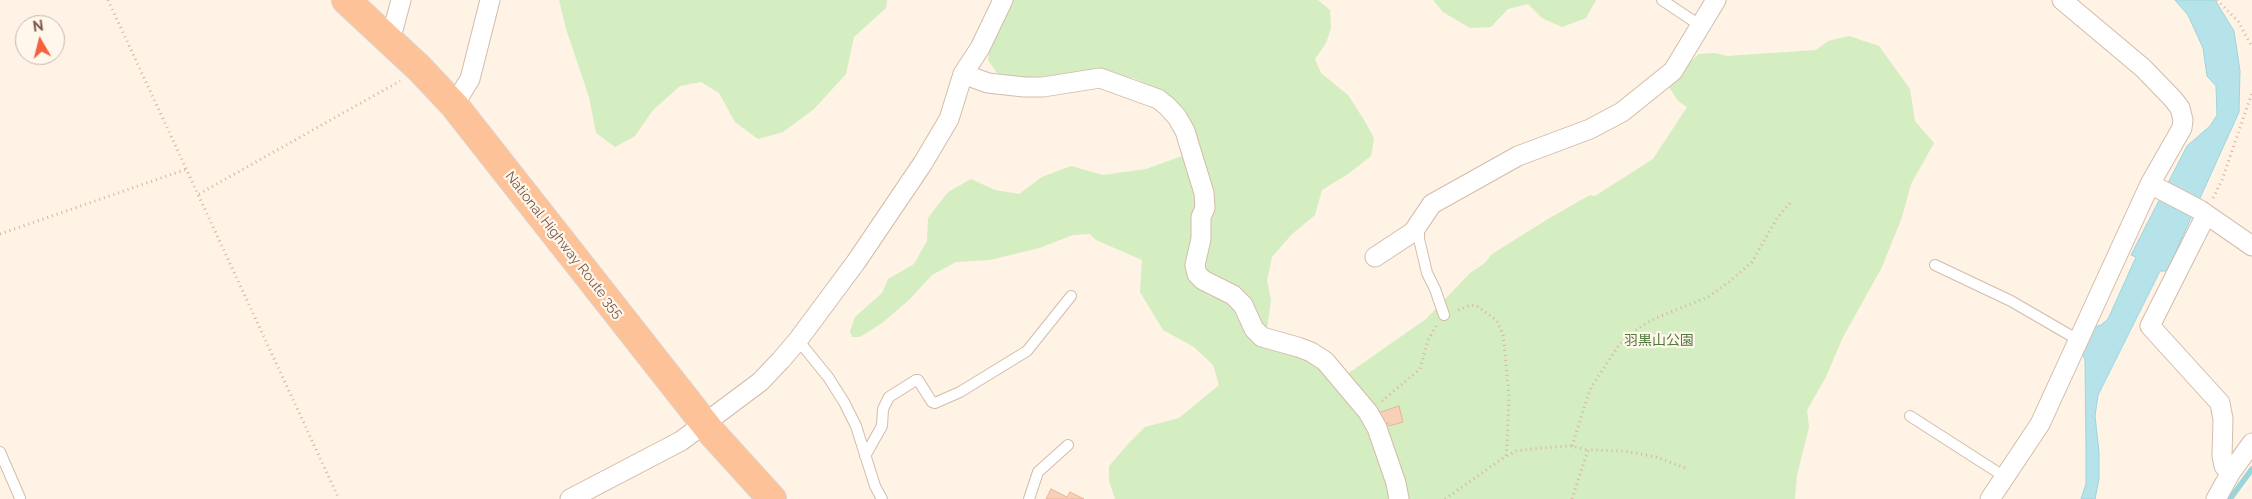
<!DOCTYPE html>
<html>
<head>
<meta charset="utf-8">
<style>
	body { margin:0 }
	#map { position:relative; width:2252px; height:499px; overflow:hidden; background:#fef3e4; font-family:Raleway,sans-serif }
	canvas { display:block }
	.north { position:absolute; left:15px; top:15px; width:50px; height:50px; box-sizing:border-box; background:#fff7ec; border:1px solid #c9b7aa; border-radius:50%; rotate:352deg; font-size:14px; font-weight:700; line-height:20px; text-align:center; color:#795747 }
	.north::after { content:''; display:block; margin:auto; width:18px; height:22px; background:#f2623f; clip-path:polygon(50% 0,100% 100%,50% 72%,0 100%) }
</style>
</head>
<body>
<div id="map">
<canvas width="2252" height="499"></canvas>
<div class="north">N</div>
</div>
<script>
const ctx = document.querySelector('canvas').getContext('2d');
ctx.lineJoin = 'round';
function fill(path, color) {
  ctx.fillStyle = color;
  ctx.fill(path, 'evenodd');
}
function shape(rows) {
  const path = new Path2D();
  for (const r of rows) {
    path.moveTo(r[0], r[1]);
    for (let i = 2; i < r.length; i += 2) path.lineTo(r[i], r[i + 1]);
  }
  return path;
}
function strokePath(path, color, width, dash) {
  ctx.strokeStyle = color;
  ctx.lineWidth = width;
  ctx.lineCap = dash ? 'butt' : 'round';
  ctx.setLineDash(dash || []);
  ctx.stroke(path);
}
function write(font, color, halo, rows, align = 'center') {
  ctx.font = font + ' Raleway,"Noto Sans JP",sans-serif';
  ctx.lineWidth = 4.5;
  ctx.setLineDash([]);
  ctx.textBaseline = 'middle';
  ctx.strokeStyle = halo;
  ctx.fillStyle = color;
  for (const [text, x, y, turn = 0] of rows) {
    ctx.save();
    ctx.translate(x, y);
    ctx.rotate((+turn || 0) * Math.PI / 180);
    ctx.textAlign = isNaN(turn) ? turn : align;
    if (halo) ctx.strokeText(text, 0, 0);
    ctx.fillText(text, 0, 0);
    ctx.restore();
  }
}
fill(shape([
	[559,0,887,0,886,8,854,37,846,74,814,109,783,132,758,139,735,122,719,93,701,82,680,86,653,110,635,136,615,147,596,133,589,97,566,29],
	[1011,0,1318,0,1330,10,1331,28,1326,43,1315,59,1321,73,1348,95,1364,120,1374,138,1371,156,1348,174,1322,190,1315,215,1292,234,1272,257,1267,280,1271,300,1267,329,1346,375,1426,319,1470,273,1485,263,1492,254,1548,219,1590,195,1595,196,1653,159,1687,107,1678,101,1669,87,1679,72,1699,54,1715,53,1727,56,1816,50,1828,41,1849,36,1879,46,1910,89,1915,121,1934,143,1911,184,1902,217,1882,267,1842,339,1826,377,1807,410,1809,427,1797,475,1795,499,1115,499,1109,481,1109,466,1129,443,1145,427,1179,418,1219,385,1213,365,1194,347,1163,330,1140,292,1142,260,1096,240,1090,234,1073,235,1039,248,990,260,956,262,932,275,909,300,882,323,860,337,852,337,850,331,855,317,882,293,888,279,914,264,927,241,928,218,948,192,971,179,995,190,1019,194,1042,177,1071,166,1103,175,1146,169,1182,156,1191,123,1171,98,1136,79,1105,71,1023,78,997,73,988,60,990,43],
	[1433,0,1596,0,1586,18,1562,27,1542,18,1528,4,1508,9,1491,27,1470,28,1443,12]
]), '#d4edc1');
const water = shape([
	[2175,0,2215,0,2234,31,2240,71,2239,112,2167,271,2160,271,2098,395,2095,416,2099,452,2099,479,2095,499,2081,499,2086,484,2086,449,2085,359,2081,353,2094,327,2101,325,2108,319,2136,257,2131,255,2187,146,2210,126,2217,115,2216,86,2207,76,2203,48,2188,15,2175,0]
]);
fill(water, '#b6e3ea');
strokePath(water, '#9cd4dc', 1);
strokePath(shape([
	[2230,499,2252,469]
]), '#9cd4dc', 5.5);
const building = shape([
	[1399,406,1403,422,1389,426,1388,423,1381,425,1378,413,1399,406],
	[1051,489,1067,497,1070,492,1084,499,1046,499,1051,489]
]);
fill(building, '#f6d0b9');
strokePath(building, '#eab598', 1);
const service = shape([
	[1662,0,1701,26],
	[1419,226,1419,239,1427,273,1435,289,1444,315],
	[1935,265,2011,301,2080,341],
	[798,340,828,377,844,402,856,426,875,486,882,499],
	[1910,416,2005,477],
	[0,452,20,498],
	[865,456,882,426,883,409,889,397,916,380,918,380,932,402,935,403,960,392,1027,351,1071,296],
	[1029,499,1038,472,1068,445]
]);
const minor = shape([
	[390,41,401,0],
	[963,74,988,83,1024,87,1043,87,1100,78,1158,99,1167,106,1177,117,1185,131,1204,193,1205,208,1201,217,1201,239,1195,265,1197,274,1203,280,1233,295,1243,305,1254,329,1262,337,1298,347,1311,352,1325,361,1368,412,1377,428,1396,483,1399,499],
	[454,105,470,79,490,0],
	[2150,184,2200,210,2252,246],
	[2206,215,2150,326,2220,403,2223,419,2222,456,2224,466,2231,472],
	[1375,257,1413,232,1432,204,1518,156,1590,129,1622,112,1673,71,1716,0],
	[570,499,681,441,760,382,781,360,798,340,856,262,923,163,949,119,963,74,980,48,1003,0],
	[1990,499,2040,424,2150,184,2182,128,2183,120,2180,108,2173,99,2143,68,2062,0],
	[2216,499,2231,472,2252,443]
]);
const trunk = shape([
	[346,0,419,68,454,105,712,433,772,499]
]);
strokePath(service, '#d3bcab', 12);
strokePath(minor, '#d3bcab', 21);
strokePath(trunk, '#dcd3cf', 30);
strokePath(shape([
	[108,0,339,499],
	[2217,0,2238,21,2252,47],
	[199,194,400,81],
	[2213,198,2222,180,2252,93],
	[0,234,187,169],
	[1382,401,1420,369,1428,340,1436,326],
	[1572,446,1590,389,1619,345,1637,329,1656,318,1708,297,1729,282,1752,262,1777,218,1792,201],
	[1507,456,1516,451,1540,448,1572,446,1588,450],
	[1445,499,1506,456,1507,447,1509,396,1503,334,1496,320,1477,306,1471,305,1456,311],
	[1572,499,1588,450,1625,451,1656,457,1688,469]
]), '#dbb39c', 3, [1, 4]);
strokePath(service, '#fff', 10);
strokePath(minor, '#fff', 19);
strokePath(trunk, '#fec298', 28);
write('14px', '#795747', '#fff7ec', [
	["National Highway Route 355",564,245,52]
]);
write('14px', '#4f7a3c', '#fff7ec', [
	["羽黒山公園",1659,341]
]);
</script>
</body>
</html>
